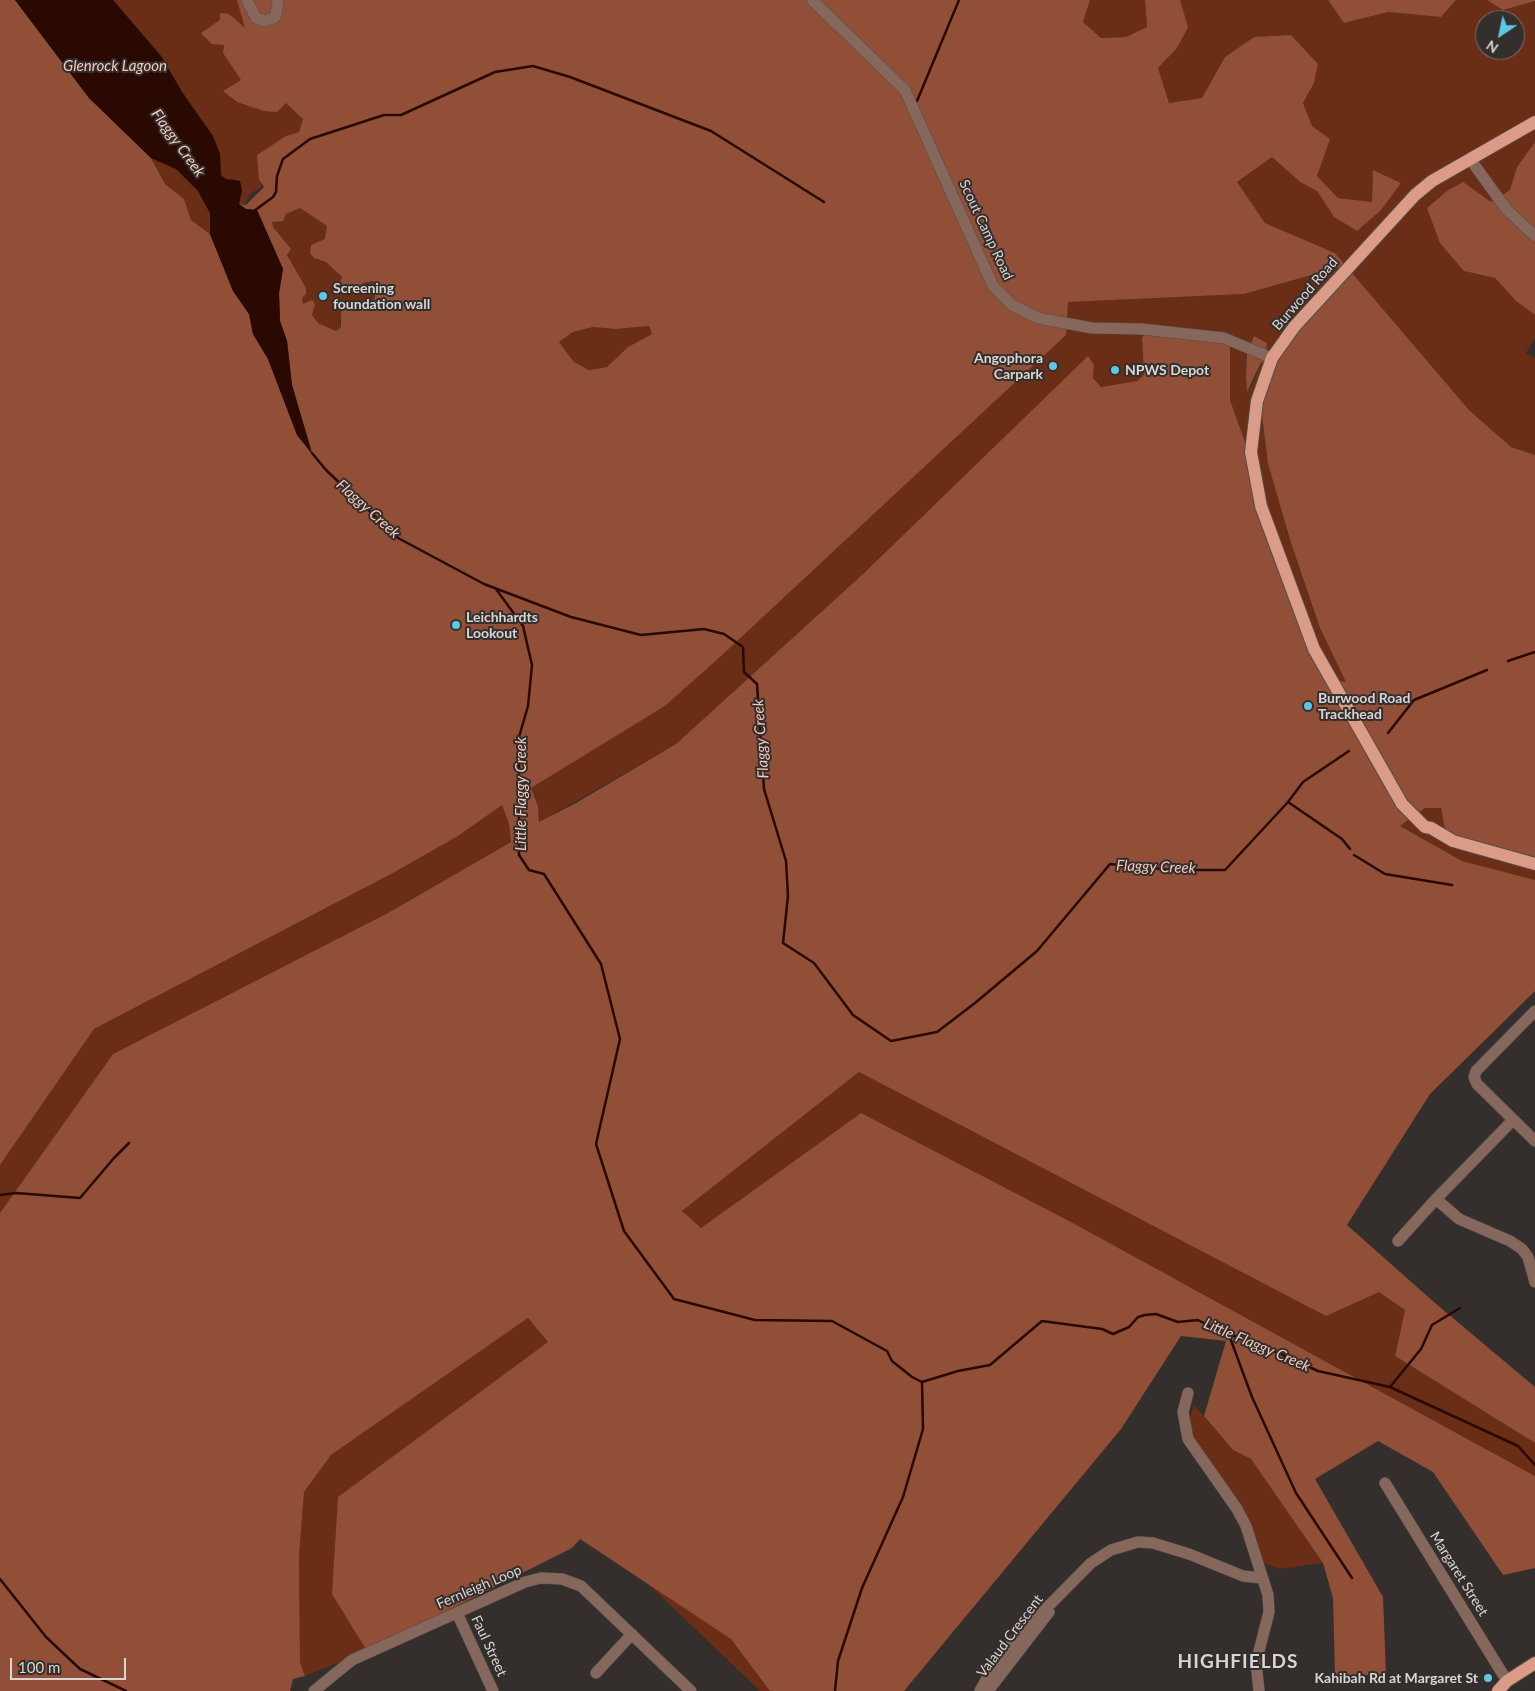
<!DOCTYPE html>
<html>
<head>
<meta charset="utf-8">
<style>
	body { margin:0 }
	#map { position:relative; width:1535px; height:1691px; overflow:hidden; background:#342e2c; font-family:Lato,sans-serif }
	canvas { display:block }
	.north { position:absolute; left:1475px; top:10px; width:50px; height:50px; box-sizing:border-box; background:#342e2c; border:1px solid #76716f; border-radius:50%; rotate:214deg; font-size:14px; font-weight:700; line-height:20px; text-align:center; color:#d9d5d4 }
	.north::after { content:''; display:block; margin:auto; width:18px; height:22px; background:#5bc8e6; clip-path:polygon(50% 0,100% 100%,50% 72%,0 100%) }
	.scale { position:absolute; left:10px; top:1658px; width:116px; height:22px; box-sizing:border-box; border:2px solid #d9d5d4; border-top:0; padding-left:6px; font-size:15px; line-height:18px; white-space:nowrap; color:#d9d5d4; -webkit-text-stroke:4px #342e2c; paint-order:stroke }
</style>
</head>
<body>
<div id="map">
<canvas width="1535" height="1691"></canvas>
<div class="north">N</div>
<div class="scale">100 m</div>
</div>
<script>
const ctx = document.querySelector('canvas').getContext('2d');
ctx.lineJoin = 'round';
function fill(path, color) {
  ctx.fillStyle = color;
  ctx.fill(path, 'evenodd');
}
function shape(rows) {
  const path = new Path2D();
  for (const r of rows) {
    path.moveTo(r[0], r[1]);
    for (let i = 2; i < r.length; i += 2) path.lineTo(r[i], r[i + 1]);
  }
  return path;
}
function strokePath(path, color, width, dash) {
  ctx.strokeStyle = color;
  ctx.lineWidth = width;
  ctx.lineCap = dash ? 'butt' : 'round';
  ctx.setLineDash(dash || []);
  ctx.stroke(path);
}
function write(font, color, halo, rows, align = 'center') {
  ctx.font = font + ' Lato,sans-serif';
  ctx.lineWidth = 4;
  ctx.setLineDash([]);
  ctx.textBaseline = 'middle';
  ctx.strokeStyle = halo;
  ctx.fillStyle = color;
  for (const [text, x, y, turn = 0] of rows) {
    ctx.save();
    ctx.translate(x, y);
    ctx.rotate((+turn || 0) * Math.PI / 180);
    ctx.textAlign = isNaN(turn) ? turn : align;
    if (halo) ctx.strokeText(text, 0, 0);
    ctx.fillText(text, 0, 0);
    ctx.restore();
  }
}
fill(shape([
	[113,0,247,0,295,109,303,119,299,132,286,136,260,188,250,194,245,204,239,204,242,190,233,179,226,179,221,175,220,154,161,56],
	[1090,0,1145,0,1147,27,1126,37,1101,38,1083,22],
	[1180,0,1328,0,1345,23,1388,12,1441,17,1456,0,1487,0,1503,10,1535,1,1535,142,1517,167,1510,190,1491,203,1464,271,1495,278,1516,301,1535,315,1535,338,1526,353,1535,358,1535,455,1511,447,1469,410,1335,253,1265,223,1237,182,1272,157,1300,182,1317,191,1334,217,1357,231,1401,183,1373,170,1372,202,1338,198,1326,185,1311,175,1330,139,1312,126,1303,103,1314,83,1318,64,1291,35,1254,37,1225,57,1202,98,1169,103,1158,68,1177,48,1187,27],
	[1485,20,1515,20,1515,50,1485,50],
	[151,158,176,169,198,191,210,213,210,234,191,220,184,199,165,184],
	[300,208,327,226,326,239,311,245,314,258,326,262,342,277,337,290,343,293,364,283,373,281,377,284,372,311,358,308,340,319,341,327,336,331,318,323,303,304,302,298,306,288,287,255,291,249,273,227,272,222,283,221,286,214],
	[1340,267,1302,309,1270,353,1266,351,1267,343,1254,336,1247,353,1246,377,1247,391,1252,385,1261,361,1264,363,1258,383,1268,464,1291,543,1320,628,1347,682,1339,682,1313,632,1230,400,1230,344,1142,338,1144,375,1137,381,1101,387,1093,378,1094,365,1088,356,863,574,676,744,540,822,538,806,531,788,665,706,720,657,1066,335,1067,302,1244,294],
	[649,326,652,334,628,347,607,367,589,370,574,362,559,342,573,332,593,327,616,329],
	[502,804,509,824,511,842,388,913,113,1054,0,1213,0,1165,94,1029,393,873,458,836],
	[1425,808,1441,808,1445,829,1535,860,1535,880,1462,861,1400,826],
	[859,1072,1018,1155,1029,1151,1326,1316,1379,1291,1405,1310,1395,1356,1535,1443,1535,1476,1170,1276,852,1691,760,1691,462,1406,367,1651,305,1676,300,1662,299,1557,304,1492,331,1455,528,1318,549,1342,469,1401,977,1174,861,1113,701,1228,682,1211],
	[1194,1405,1233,1450,1251,1459,1323,1563,1279,1569,1263,1563,1257,1541,1241,1509,1193,1442,1188,1425]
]), '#6a2d16');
fill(shape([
	[0,0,15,0,89,98,151,158,165,184,184,199,191,220,210,234,233,291,249,314,253,334,268,359,297,435,312,452,292,385,287,341,280,321,279,293,283,269,257,210,246,209,239,204,246,205,264,187,259,179,257,155,286,136,299,132,303,119,286,103,277,112,264,111,237,102,223,91,241,80,223,53,224,45,212,44,201,33,220,20,220,13,229,14,245,28,237,0,1090,0,1083,22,1101,38,1126,37,1147,27,1145,0,1180,0,1188,27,1177,48,1158,68,1169,103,1202,98,1225,57,1254,37,1291,35,1318,64,1314,83,1303,103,1312,126,1330,139,1317,176,1338,198,1372,202,1373,170,1401,183,1381,210,1357,231,1334,217,1317,191,1300,182,1272,157,1237,182,1265,223,1335,253,1469,410,1511,447,1535,455,1535,860,1457,839,1445,829,1441,808,1425,808,1400,826,1462,861,1535,880,1535,991,1430,1094,1347,1225,1435,1303,1535,1387,1535,1443,1395,1356,1405,1310,1379,1292,1326,1316,859,1072,682,1211,701,1228,861,1113,1069,1221,1535,1476,1535,1568,1503,1575,1433,1472,1378,1441,1315,1479,1383,1597,1386,1675,1335,1675,1333,1598,1323,1563,1251,1459,1233,1450,1204,1416,1226,1341,1181,1336,1121,1429,904,1691,770,1691,731,1639,580,1539,572,1548,367,1651,332,1594,338,1497,548,1342,528,1318,331,1455,304,1492,299,1557,300,1662,305,1676,293,1679,290,1691,0,1691,0,1213,113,1054,388,913,511,842,509,824,502,805,458,836,393,873,94,1029,0,1165],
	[300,208,327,226,325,239,311,245,310,253,314,258,326,262,342,277,337,290,344,293,364,283,373,281,377,284,372,311,345,306,341,312,341,327,336,331,318,323,312,315,315,304,312,300,303,304,302,298,306,294,306,288,287,255,291,249,273,227,272,222,283,221,286,214],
	[1340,267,1302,309,1271,353,1266,351,1267,343,1254,336,1247,353,1246,377,1247,392,1261,362,1264,363,1258,383,1268,464,1291,543,1320,628,1346,682,1339,681,1313,632,1230,400,1230,344,1149,327,1142,338,1144,375,1137,381,1101,387,1093,378,1094,365,1088,356,863,574,676,744,576,803,539,822,538,806,531,788,665,706,720,657,1066,335,1068,302,1244,294],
	[649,326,652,334,628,347,607,367,589,370,574,362,559,342,573,332,593,327,616,329],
	[1328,0,1456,0,1441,17,1388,12,1344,23],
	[1487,0,1535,0,1535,1,1503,10],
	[1535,142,1535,315,1516,301,1495,278,1464,271,1440,243,1427,208,1447,191,1463,182,1491,202,1510,190,1517,167]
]), '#914f38');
fill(shape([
	[15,0,113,0,161,56,182,92,213,136,220,154,221,175,226,179,240,181,242,190,239,204,246,209,257,210,283,269,279,293,280,321,287,341,292,385,312,454,297,435,268,359,253,334,249,314,233,291,210,234,210,213,198,191,176,169,151,158,89,98]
]), '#290901');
strokePath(shape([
	[917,101,959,0],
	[254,211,273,197,276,192,277,176,283,159,310,139,384,115,401,115,495,72,533,66,570,77,711,131,824,202],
	[312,453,326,470,398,538,484,584,571,617,641,635,704,629,724,634,743,647,744,672,757,684,764,789,786,861,788,896,783,943,814,963,853,1015,891,1041,937,1032,975,1003,1037,951,1110,864,1172,870,1225,870,1288,802,1303,782,1349,751],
	[496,589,523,626,532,665,528,706,519,737,519,855,529,870,544,874,601,964,620,1039,596,1144,624,1231,674,1299,755,1320,832,1321,887,1351,892,1361,912,1377,922,1382,958,1371,990,1365,1042,1321,1102,1329,1113,1334,1129,1327,1138,1317,1145,1315,1156,1314,1178,1322,1198,1320,1221,1332,1257,1343,1318,1371,1390,1387,1518,1446,1535,1465],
	[1508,661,1535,652],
	[1388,733,1414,700,1487,670],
	[1288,802,1342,839,1350,849],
	[1354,855,1385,874,1452,885],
	[0,1195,16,1193,80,1198,114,1158,129,1143],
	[1229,1335,1252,1397,1296,1493,1352,1578],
	[1390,1387,1421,1349,1432,1325,1460,1308],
	[0,1579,46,1637,80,1669,126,1691],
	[835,1691,838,1661,862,1588,903,1497,923,1429,922,1382]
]), '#290901', 2.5);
const minor = shape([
	[247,0,256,18,264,21,274,18,276,15,278,0],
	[812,0,905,90,993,286,1012,305,1038,318,1092,328,1142,329,1224,338,1272,358],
	[1470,159,1507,210,1535,236],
	[1535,1011,1476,1071,1474,1077,1477,1084,1535,1141],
	[1513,1120,1436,1199,1459,1219,1510,1241,1522,1249,1528,1257,1535,1282],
	[1398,1241,1436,1199],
	[1188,1393,1183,1412,1188,1439,1237,1509,1246,1526,1268,1595,1269,1612,1256,1663,1259,1691],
	[1385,1483,1507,1681],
	[457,1613,493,1691],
	[596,1673,632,1634],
	[314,1691,352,1660,525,1582,541,1578,562,1579,581,1586,691,1691],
	[980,1691,995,1664,1008,1647,1091,1563,1111,1550,1138,1542,1153,1543,1189,1554,1243,1576,1261,1578],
	[988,1691,1049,1612]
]);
const major = shape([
	[1535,122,1432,181,1415,195,1294,327,1272,358,1257,401,1251,452,1261,506,1314,649,1402,804,1425,827,1431,828,1453,841,1535,864],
	[1498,1691,1507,1681,1535,1663]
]);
strokePath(minor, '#524c4a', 12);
strokePath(major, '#524c4a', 14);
strokePath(minor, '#85675c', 11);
strokePath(major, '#da9c86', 12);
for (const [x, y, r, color] of [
	[323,296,5,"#5bc8e6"],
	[1053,366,5,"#5bc8e6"],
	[1115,370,5,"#5bc8e6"],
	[456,625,5,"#5bc8e6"],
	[1308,706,5,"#5bc8e6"],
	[1488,1678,5,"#5bc8e6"]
]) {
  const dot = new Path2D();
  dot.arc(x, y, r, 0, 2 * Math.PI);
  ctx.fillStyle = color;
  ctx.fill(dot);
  strokePath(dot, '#342e2c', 2);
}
write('14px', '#d9d5d4', '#342e2c', [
	["Scout Camp Road",986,230,65],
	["Burwood Road",1305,294,-49],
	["Margaret Street",1459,1574,58],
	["Fernleigh Loop",479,1587,-23],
	["Valaud Crescent",1010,1636,-53],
	["Faul Street",489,1646,65]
]);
write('bold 14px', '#d9d5d4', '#342e2c', [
	["Screening",333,288],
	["foundation wall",333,304],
	["Angophora",1043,358,"right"],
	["Carpark",1043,374,"right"],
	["NPWS Depot",1125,370],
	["Leichhardts",466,617],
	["Lookout",466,633],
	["Burwood Road",1318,698],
	["Trackhead",1318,714],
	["Kahibah Rd at Margaret St",1478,1678,"right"]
], 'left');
write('italic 15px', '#f2cabc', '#342e2c', [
	["Glenrock Lagoon",115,66],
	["Flaggy Creek",178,143,54],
	["Flaggy Creek",368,509,42],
	["Flaggy Creek",761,739,-94],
	["Little Flaggy Creek",521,794,-90],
	["Flaggy Creek",1156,867,2],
	["Little Flaggy Creek",1257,1345,23]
]);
ctx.letterSpacing = '1px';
write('bold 19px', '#d9d5d4', '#342e2c', [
	["HIGHFIELDS",1238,1662]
]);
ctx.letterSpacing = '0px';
</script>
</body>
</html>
